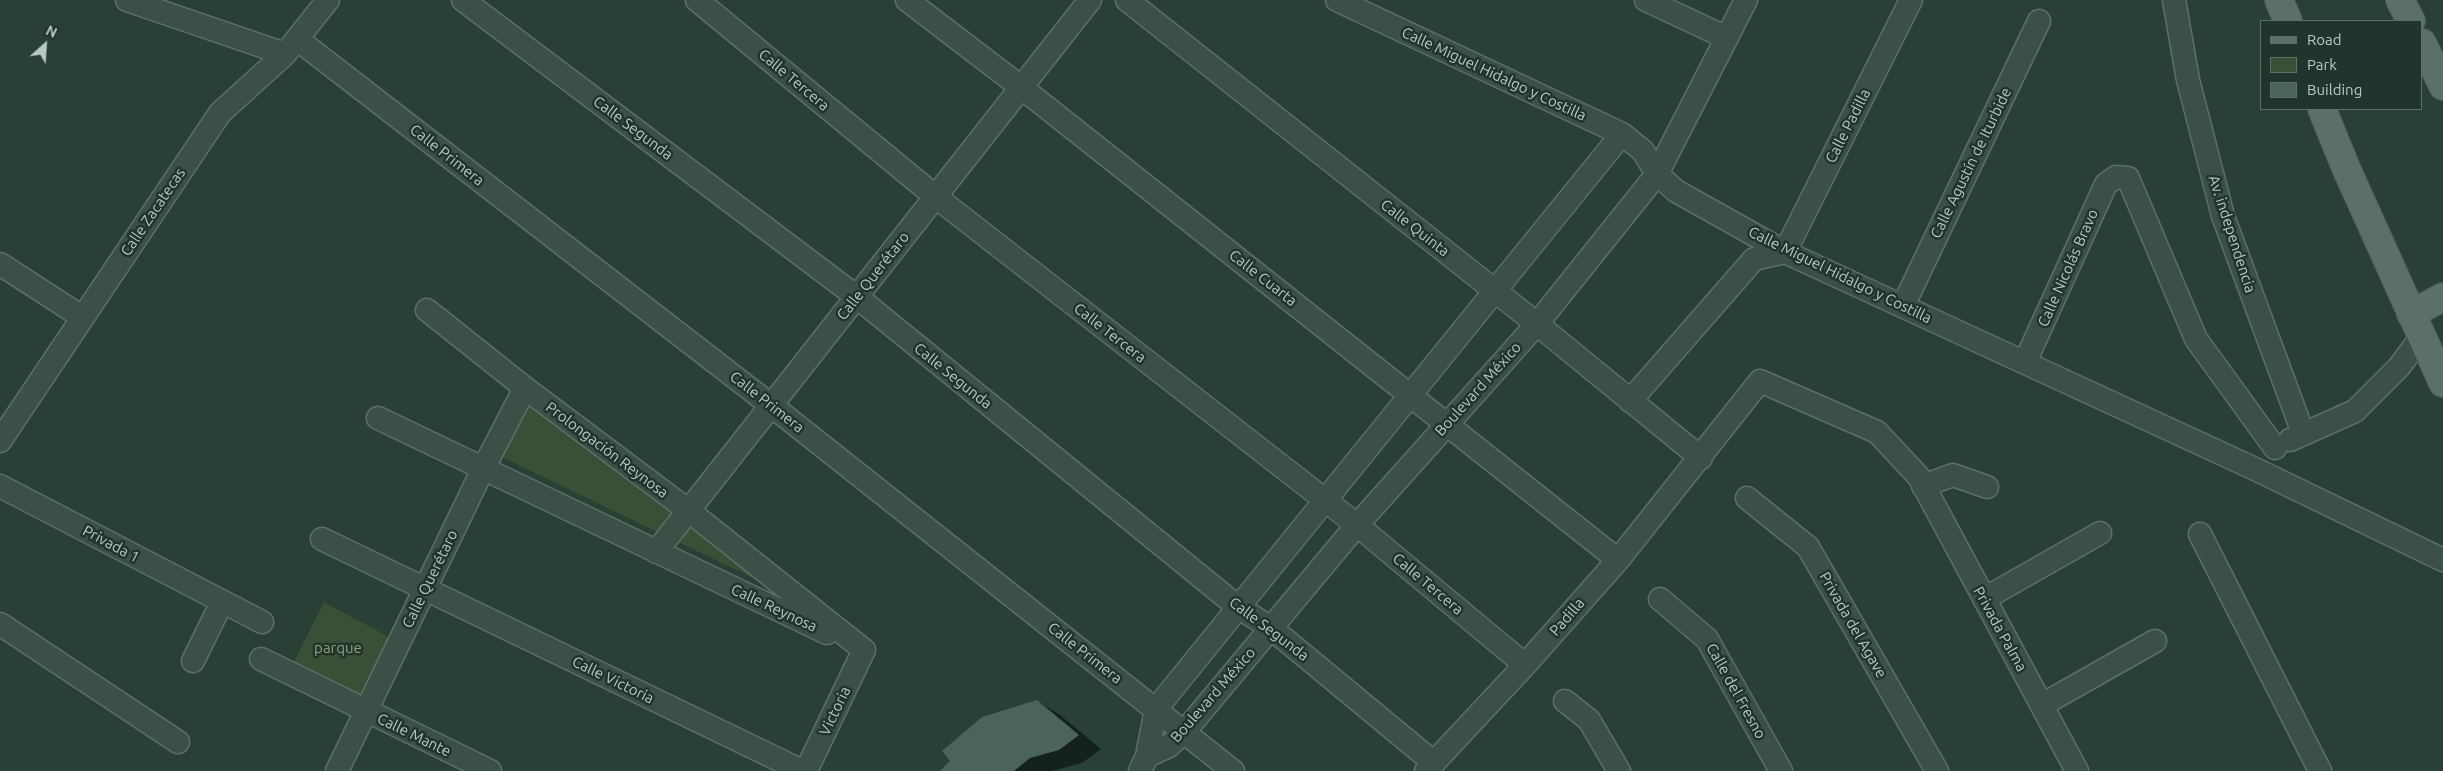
<!DOCTYPE html>
<html>
<head>
<meta charset="utf-8">
<style>
	body { margin:0 }
	#map { position:relative; width:2443px; height:771px; overflow:hidden; background:#284035; font-family:Ubuntu,sans-serif }
	canvas { display:block }
	.legend { position:absolute; left:2260px; top:20px; width:162px; height:90px; box-sizing:border-box; background:#21352c; border:1px solid #5e7168; margin:0; padding:6px 9px; list-style:none; font-size:15px; color:#b9cac3 }
	.legend li { display:flex; align-items:center; gap:10px; height:25px }
	.legend b { width:25px; border:1px solid #5e7168 }
	.north { position:absolute; left:20px; top:20px; width:50px; height:50px; -webkit-text-stroke:4px #21352c; paint-order:stroke; rotate:26deg; font-size:14px; font-weight:700; line-height:20px; text-align:center; color:#b9cac3 }
	.north::after { content:''; display:block; margin:auto; width:18px; height:22px; background:#b9cac3; clip-path:polygon(50% 0,100% 100%,50% 72%,0 100%) }
</style>
</head>
<body>
<div id="map">
<canvas width="2443" height="771"></canvas>
<ul class="legend">
<li><b style="height:6px;background:#5b7066"></b>Road</li>
<li><b style="height:14px;background:#3b4f37"></b>Park</li>
<li><b style="height:14px;background:#4a6459"></b>Building</li>
</ul>
<div class="north">N</div>
</div>
<script>
const ctx = document.querySelector('canvas').getContext('2d');
ctx.lineJoin = 'round';
function fill(path, color) {
  ctx.fillStyle = color;
  ctx.fill(path, 'evenodd');
}
function shape(rows) {
  const path = new Path2D();
  for (const r of rows) {
    path.moveTo(r[0], r[1]);
    for (let i = 2; i < r.length; i += 2) path.lineTo(r[i], r[i + 1]);
  }
  return path;
}
function strokePath(path, color, width, dash) {
  ctx.strokeStyle = color;
  ctx.lineWidth = width;
  ctx.lineCap = dash ? 'butt' : 'round';
  ctx.setLineDash(dash || []);
  ctx.stroke(path);
}
function write(font, color, halo, rows, align = 'center') {
  ctx.font = font + ' Ubuntu,sans-serif';
  ctx.lineWidth = 5;
  ctx.setLineDash([]);
  ctx.textBaseline = 'middle';
  ctx.strokeStyle = halo;
  ctx.fillStyle = color;
  for (const [text, x, y, turn = 0] of rows) {
    ctx.save();
    ctx.translate(x, y);
    ctx.rotate((+turn || 0) * Math.PI / 180);
    ctx.textAlign = isNaN(turn) ? turn : align;
    if (halo) ctx.strokeText(text, 0, 0);
    ctx.fillText(text, 0, 0);
    ctx.restore();
  }
}
fill(shape([
	[530,402,784,593,502,457],
	[324,602,389,637,361,696,293,663]
]), '#3b4f37');
fill(shape([
	[1037,701,1060,715,1101,749,1082,763,1052,771,942,771]
]), '#0007');
fill(shape([
	[1037,700,1079,735,1059,750,1030,758,1014,771,940,771,950,761,942,751,982,717]
]), '#4a6459');
const minor = shape([
	[127,0,285,54],
	[463,0,857,297,1238,607,1271,628,1434,763],
	[697,0,936,197,1357,525,1525,665],
	[907,0,1022,88,1618,560],
	[1127,0,1537,324,1701,458],
	[1337,0,1622,134,1643,151,1657,174,1676,191,1785,252,2255,469,2443,560],
	[1646,0,1727,38],
	[2174,0,2188,80,2223,216,2303,433],
	[297,39,772,406,1233,771],
	[0,264,82,317],
	[1903,306,2039,21],
	[427,310,525,388,689,511,864,650],
	[2025,362,2106,184,2116,177,2128,178,2196,339,2275,448],
	[1630,401,1754,259,1785,252,1911,0],
	[378,418,827,633],
	[2290,440,2355,411,2399,367,2422,336],
	[0,441,220,113,285,54,328,0],
	[0,486,262,622],
	[1923,486,1953,475,1987,487],
	[1747,498,1808,547,1937,771],
	[2200,534,2320,771],
	[322,539,802,771],
	[656,552,1090,0],
	[1660,599,1707,639,1781,771],
	[1984,599,2100,533],
	[0,624,178,742],
	[261,659,490,771],
	[193,661,222,602],
	[1565,701,1589,720,1619,771],
	[2042,705,2155,641],
	[1147,756,1169,746,1185,731,1357,525,1537,324,1657,174,1746,0],
	[337,771,483,469,525,388],
	[806,771,864,650],
	[1140,771,1147,756,1156,709,1622,134],
	[1426,771,1525,665,1618,560,1760,381,1877,432,1919,477,2077,771]
]);
const major = shape([
	[2279,0,2288,21],
	[2400,0,2411,21],
	[2422,43,2443,86],
	[2322,109,2346,168,2443,383],
	[2411,314,2443,297]
]);
strokePath(minor, '#5d7068', 25);
strokePath(major, '#495c53', 30);
strokePath(minor, '#3c5047', 22);
strokePath(major, '#5b7066', 28);
write('15px', '#b9cac3', '#21352c', [
	["Calle Miguel Hidalgo y Costilla",1494,74,25],
	["Calle Tercera",794,80,40],
	["Calle Padilla",1848,126,-63],
	["Calle Segunda",633,128,37],
	["Calle Primera",447,155,38],
	["Calle Agustín de Iturbide",1971,163,-64],
	["Calle Zacatecas",153,212,-56],
	["Calle Quinta",1415,228,38],
	["Av. independencia",2232,234,72],
	["Calle Nicolás Bravo",2068,268,-66],
	["Calle Miguel Hidalgo y Costilla",1840,275,26],
	["Calle Querétaro",873,276,-52],
	["Calle Cuarta",1263,278,38],
	["Calle Tercera",1110,333,38],
	["Calle Segunda",953,376,39],
	["Boulevard México",1478,389,-48],
	["Calle Primera",767,402,38],
	["Prolongación Reynosa",607,450,37],
	["Privada 1",111,544,28],
	["Calle Querétaro",430,579,-64],
	["Calle Tercera",1428,584,40],
	["Calle Reynosa",774,608,25],
	["Padilla",1567,617,-49],
	["Privada del Agave",1853,625,60],
	["Calle Segunda",1269,629,37],
	["Privada Palma",2000,629,61],
	["Calle Primera",1085,653,38],
	["Calle Victoria",613,680,26],
	["Calle del Fresno",1736,691,61],
	["Boulevard México",1213,695,-49],
	["Victoria",835,711,-64],
	["Calle Mante",414,735,26]
]);
write('15px', '#979e79', '#21352c', [
	["parque",338,648]
]);
</script>
</body>
</html>
